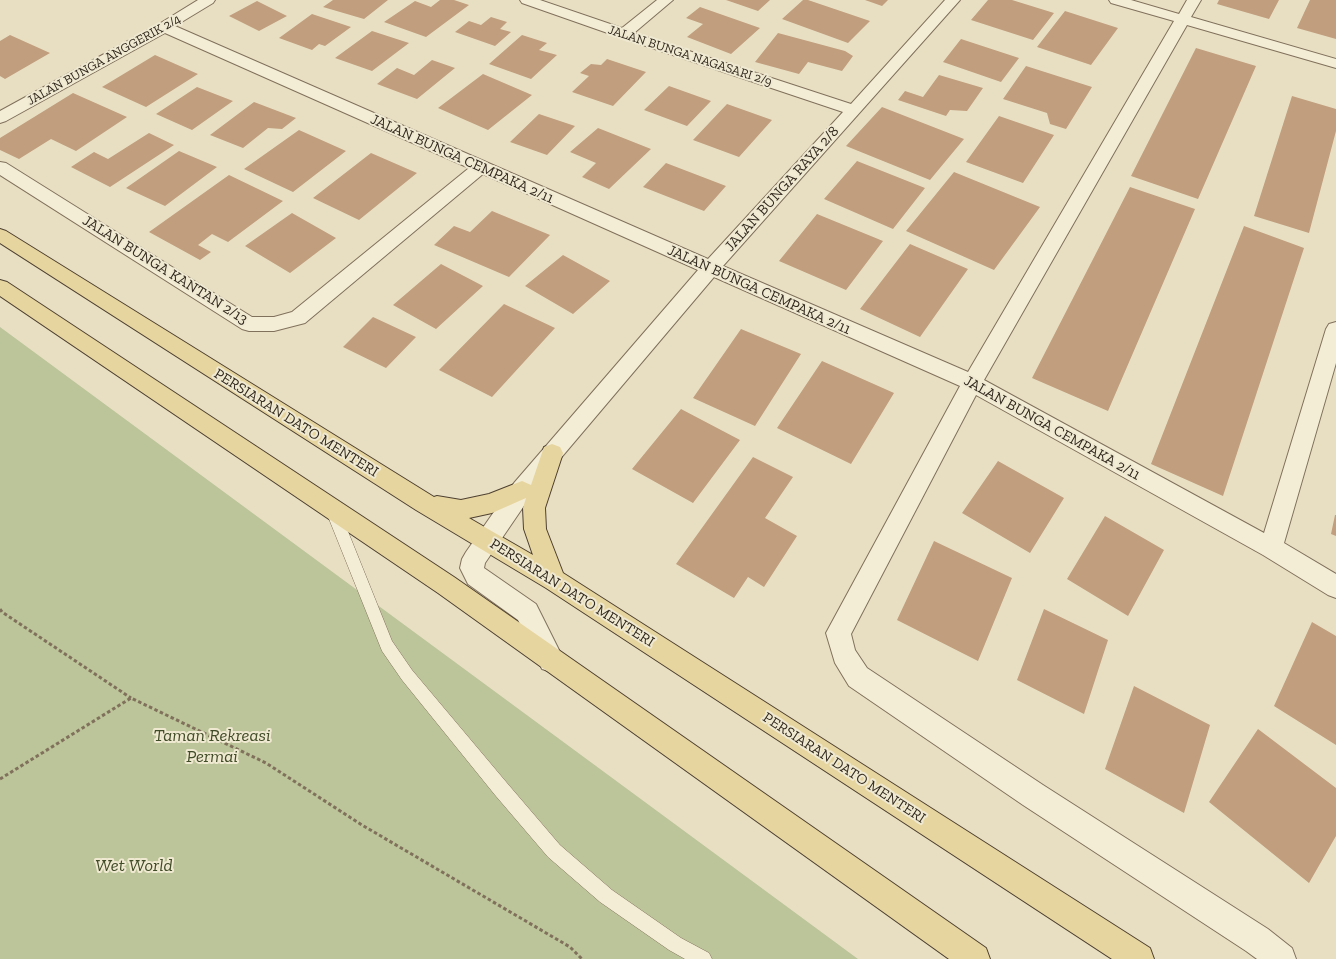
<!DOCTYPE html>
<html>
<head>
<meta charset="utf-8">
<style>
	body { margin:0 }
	canvas { display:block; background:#e8dfc3 }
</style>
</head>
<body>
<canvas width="1336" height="959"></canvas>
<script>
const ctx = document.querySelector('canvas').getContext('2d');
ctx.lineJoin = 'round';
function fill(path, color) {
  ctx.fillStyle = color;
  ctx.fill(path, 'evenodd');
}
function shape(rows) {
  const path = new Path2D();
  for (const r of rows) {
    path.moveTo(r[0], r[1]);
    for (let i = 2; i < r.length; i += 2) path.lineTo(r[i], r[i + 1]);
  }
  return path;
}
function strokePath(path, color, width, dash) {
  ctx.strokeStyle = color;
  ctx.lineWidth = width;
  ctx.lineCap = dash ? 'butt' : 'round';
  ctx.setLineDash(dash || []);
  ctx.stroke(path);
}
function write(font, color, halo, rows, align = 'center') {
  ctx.font = font + ' "Zilla Slab",serif';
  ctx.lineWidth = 4;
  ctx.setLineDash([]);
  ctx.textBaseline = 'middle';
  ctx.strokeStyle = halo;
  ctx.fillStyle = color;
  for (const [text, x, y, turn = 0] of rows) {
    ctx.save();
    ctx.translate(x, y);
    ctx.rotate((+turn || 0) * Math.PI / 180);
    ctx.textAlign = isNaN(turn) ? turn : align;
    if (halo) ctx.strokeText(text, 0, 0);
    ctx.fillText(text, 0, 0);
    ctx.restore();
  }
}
fill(shape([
	[0,327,858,959,0,959]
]), '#bcc499');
fill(shape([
	[333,0,388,0,364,19,323,7],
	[440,0,454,0,469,5,426,37,384,22,415,1,431,7],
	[726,0,770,0,758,11],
	[803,0,808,0,870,21,848,43,782,19],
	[865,0,888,0,882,6],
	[988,0,1012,0,1054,13,1033,40,971,20],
	[1219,0,1279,0,1269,19,1217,4],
	[1310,0,1336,0,1336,39,1297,28],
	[257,1,287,16,259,31,229,16],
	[700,7,760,28,731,54,687,37,703,24,686,18],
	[1065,11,1118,28,1091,65,1037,47],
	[312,14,351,27,325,46,319,44,312,50,279,38],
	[491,17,507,22,500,29,511,32,495,46,455,32,469,21,481,25],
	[372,31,409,43,372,71,335,58],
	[778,33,845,51,853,56,842,71,808,62,799,74,755,62],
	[10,35,50,53,5,79,0,76,0,41],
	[522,35,547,43,539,50,557,55,531,79,489,64],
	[961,39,1019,58,1001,82,943,62],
	[1196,48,1256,66,1198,199,1131,176],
	[155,55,198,74,146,107,102,87],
	[607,59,646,72,613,106,572,92,589,76,580,73,591,64,601,65],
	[432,60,455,68,417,99,377,84,397,68,414,75],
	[1026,66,1092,87,1066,129,1050,124,1047,113,1003,99],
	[483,74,532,95,488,130,438,108],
	[939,75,983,88,967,111,950,110,946,116,898,100,905,91,923,97],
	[669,86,711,101,687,126,644,110],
	[197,87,233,101,192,130,156,114],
	[73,93,127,117,76,151,51,139,19,159,0,150,0,138],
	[1292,96,1336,109,1336,131,1309,233,1254,216],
	[254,102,296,118,282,129,268,128,243,148,210,135],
	[727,104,772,120,739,157,693,140],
	[882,107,964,139,930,180,846,146],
	[539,114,575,126,547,155,510,142],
	[999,116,1054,135,1023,183,966,162],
	[598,128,651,149,609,189,582,177,596,163,570,152],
	[299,130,346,151,293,192,244,169],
	[149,133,174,145,110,187,71,167,94,152,108,159],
	[179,151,217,167,165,206,126,188],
	[371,153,417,173,359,220,313,198],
	[857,161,925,188,893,229,824,199],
	[666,163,726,186,704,211,643,187],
	[954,172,1040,207,994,270,906,231],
	[229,175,283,201,228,242,212,234,198,245,211,252,200,260,149,232],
	[1130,187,1195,209,1108,411,1032,378],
	[492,211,550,235,509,277,434,245,454,226,470,232],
	[292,213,336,238,290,273,245,246],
	[817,214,883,241,846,290,779,261],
	[1244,226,1304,248,1223,496,1151,464],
	[910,244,968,269,920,337,860,309],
	[563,255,610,281,573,314,525,286],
	[441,264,483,286,436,329,393,305],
	[504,304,555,328,492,397,439,370],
	[373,317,416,337,386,368,343,347],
	[741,329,801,354,755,426,693,398],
	[822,361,894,393,851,464,777,428],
	[681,409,740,440,693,503,632,469],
	[753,457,793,477,765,518,797,536,764,587,748,577,734,598,676,564],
	[998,461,1064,498,1030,553,962,513],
	[1335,515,1336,515,1336,536,1331,534],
	[1105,516,1164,550,1128,616,1067,579],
	[934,541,1012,578,978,661,897,620],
	[1044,609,1108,640,1084,714,1017,680],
	[1312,622,1336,636,1336,745,1274,706],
	[1134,686,1210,725,1184,813,1105,769],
	[1258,729,1336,788,1336,836,1309,883,1209,802]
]), '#c19e7d');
const service = shape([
	[332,503,337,505,339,509,392,641,412,670,507,783,560,845,612,890,681,938,709,953,712,959,685,959,669,950,600,902,548,857,495,795,402,680,382,651,325,509,327,505,332,503]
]);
const minor = shape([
	[198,0,215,0,213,3,175,26,708,259,843,112,619,37,522,3,520,0,540,0,622,28,657,0,673,0,634,33,851,104,945,0,960,0,723,266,968,372,1174,21,1111,3,1109,0,1131,0,1179,14,1187,0,1201,0,1191,17,1336,59,1336,68,1187,25,984,380,1264,533,1326,329,1329,324,1336,322,1336,363,1284,543,1336,574,1336,598,1328,595,1263,555,976,395,851,634,855,650,867,668,1043,785,1268,929,1292,948,1296,959,1257,959,1246,951,1023,805,849,686,835,663,826,633,960,386,714,277,560,459,530,497,485,563,484,568,536,604,564,660,560,669,551,672,542,669,518,620,468,584,460,568,462,559,466,552,514,483,698,270,483,174,305,323,274,331,249,331,242,329,0,175,0,162,6,163,252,317,274,317,292,312,469,168,165,33,6,121,0,123,0,111,159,24,198,0]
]);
const primary = shape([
	[0,229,6,231,434,497,437,496,461,500,489,494,522,481,531,485,544,447,552,444,560,447,563,453,545,508,546,529,563,573,1150,948,1154,959,1112,959,546,588,416,510,0,243,0,229],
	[526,498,523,508,524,529,533,555,469,518,492,513,526,498],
	[0,280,7,282,454,577,986,948,990,959,949,959,438,593,0,296,0,280]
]);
strokePath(service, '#80715c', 1);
strokePath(minor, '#80715c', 2);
strokePath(primary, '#4e4030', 2);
strokePath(shape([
	[0,609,2,612,131,698],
	[0,779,131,698,266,763,362,825,570,947,582,959]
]), '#80715c', 3, [3.5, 2.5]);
fill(service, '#f4edd5');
fill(minor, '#f4edd5');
fill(primary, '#e7d59f');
write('13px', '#32291e', '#f0e9d2', [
	["JALAN BUNGA NAGASARI 2/9",690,56,18],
	["JALAN BUNGA ANGGERIK 2/4",104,60,-29]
]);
write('15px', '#32291e', '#f0e9d2', [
	["JALAN BUNGA CEMPAKA 2/11",462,159,24],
	["JALAN BUNGA RAYA 2/8",782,189,-48],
	["JALAN BUNGA KANTAN 2/13",165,270,32],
	["JALAN BUNGA CEMPAKA 2/11",759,290,24],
	["PERSIARAN DATO MENTERI",296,423,32],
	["JALAN BUNGA CEMPAKA 2/11",1052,428,29],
	["PERSIARAN DATO MENTERI",572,593,32],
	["PERSIARAN DATO MENTERI",844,768,33]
]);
write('italic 18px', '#404b27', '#f0e9d2', [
	["Taman Rekreasi",212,736],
	["Permai",212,757],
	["Wet World",134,866]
]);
</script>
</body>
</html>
